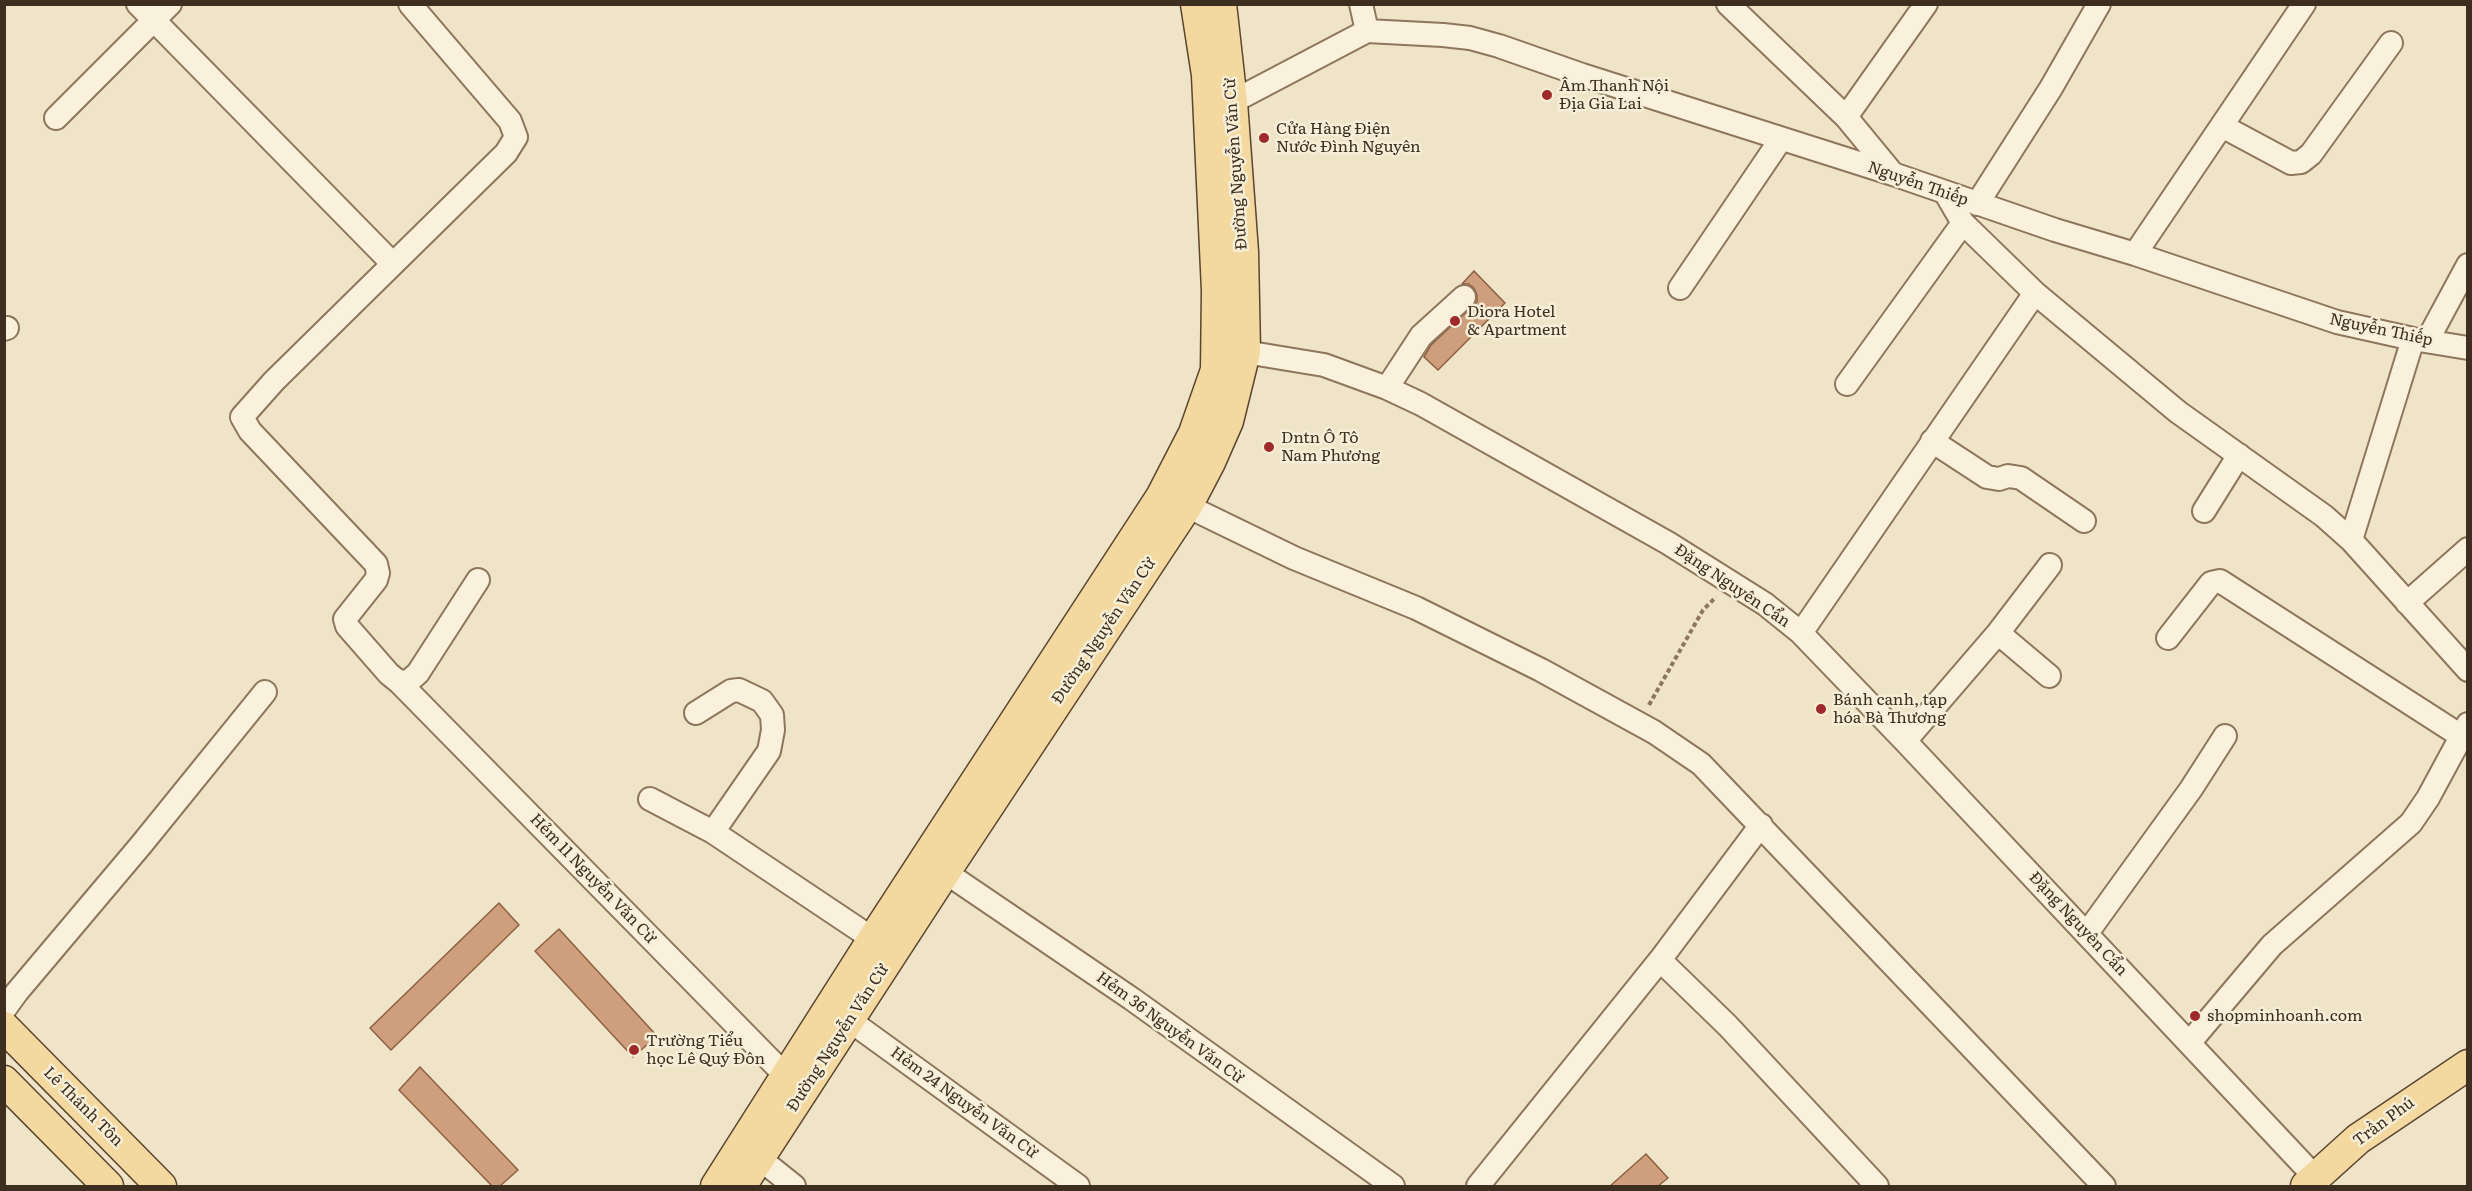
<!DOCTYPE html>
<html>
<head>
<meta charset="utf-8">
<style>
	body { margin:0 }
	#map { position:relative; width:2472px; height:1191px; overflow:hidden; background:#f0e4c8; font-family:Literata,serif }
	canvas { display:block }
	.frame { position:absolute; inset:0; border:6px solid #3d2e20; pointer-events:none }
</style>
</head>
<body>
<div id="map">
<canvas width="2472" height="1191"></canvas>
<div class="frame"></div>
</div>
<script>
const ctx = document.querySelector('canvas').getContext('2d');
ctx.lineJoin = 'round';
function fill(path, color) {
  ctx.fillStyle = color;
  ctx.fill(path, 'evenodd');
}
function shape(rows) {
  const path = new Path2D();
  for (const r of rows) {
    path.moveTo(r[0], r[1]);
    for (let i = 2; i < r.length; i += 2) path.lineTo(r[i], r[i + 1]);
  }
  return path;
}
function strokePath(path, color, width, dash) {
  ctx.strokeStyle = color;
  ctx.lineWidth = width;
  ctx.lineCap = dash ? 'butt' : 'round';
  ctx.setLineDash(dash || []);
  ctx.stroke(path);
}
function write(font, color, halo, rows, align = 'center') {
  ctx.font = font + ' Literata,serif';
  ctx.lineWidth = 5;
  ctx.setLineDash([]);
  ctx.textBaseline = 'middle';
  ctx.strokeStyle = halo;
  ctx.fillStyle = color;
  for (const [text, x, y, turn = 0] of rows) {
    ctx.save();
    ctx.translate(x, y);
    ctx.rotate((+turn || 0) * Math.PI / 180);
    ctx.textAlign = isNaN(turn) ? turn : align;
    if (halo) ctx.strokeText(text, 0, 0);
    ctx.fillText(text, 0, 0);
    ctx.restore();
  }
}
const building = shape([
	[1474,271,1505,303,1438,370,1424,357,1431,345,1477,302,1477,295,1474,288,1469,284,1462,284,1474,271],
	[499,903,519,925,391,1050,370,1028,499,903],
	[559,929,657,1036,633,1057,535,951,559,929],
	[420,1067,518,1170,500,1186,492,1186,399,1090,420,1067],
	[1646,1154,1668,1178,1658,1186,1610,1186,1646,1154]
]);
fill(building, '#cf9f7d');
strokePath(building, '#8d5f41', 1.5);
const minor = shape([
	[138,4,393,264],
	[410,4,510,121,516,137,506,153,274,381,242,417,250,431,376,564,378,573,376,580,345,619,347,626,389,674,399,682,409,681,418,673,478,580],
	[1361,4,1367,31],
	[1728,4,1846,117,1893,174],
	[1367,31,1443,35,1470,38,1499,46,1582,75,1893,174,2055,230,2135,254,2337,322,2413,339,2468,348],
	[1232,102,1367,31],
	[1846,117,1926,4],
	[56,118,170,4],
	[2222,126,2291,163,2301,162,2311,154,2391,43],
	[1946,194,1963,223,2035,293,2178,412,2324,516,2351,540,2468,670],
	[1977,204,2051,88,2099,4],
	[2135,254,2304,4],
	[1680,288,1781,139],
	[4,329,7,328],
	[2427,341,2468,265],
	[1245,352,1324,365,1387,388,1421,404,1668,543,1765,604,1801,633,1905,741,2315,1177],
	[1847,384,1963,223],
	[1387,388,1421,336,1464,297],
	[1932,441,1987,477,1999,479,2008,476,2021,478,2084,521],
	[1187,506,1294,558,1416,608,1541,670,1654,732,1701,764,2104,1186],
	[2204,511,2239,455],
	[2351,540,2413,339],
	[2407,603,2468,549],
	[1801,633,2035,293],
	[1998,633,2049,676],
	[2168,638,2211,583,2220,581,2461,736],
	[399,682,787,1077],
	[696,713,731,691,739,690,762,701,772,715,773,730,769,751,713,832,873,939],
	[1905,741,1998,633,2050,565],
	[650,799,713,832],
	[945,872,1132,999,1393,1186],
	[2087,933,2191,789,2225,736],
	[1660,960,1761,825],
	[4,1010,17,992,141,845,265,692],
	[849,1020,1078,1186],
	[2190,1042,2272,945,2411,823,2428,798,2468,724],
	[759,1158,794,1186],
	[1478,1186,1660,960,1728,1026,1877,1186]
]);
const major = shape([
	[4,1027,161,1186],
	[4,1081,108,1186],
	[716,1186,873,939,1161,497,1194,433,1216,370,1217,291,1207,75,1196,4],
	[741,1186,945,872,1187,506,1210,462,1228,421,1245,352,1243,252,1232,102,1221,4],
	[2306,1186,2358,1139,2468,1065]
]);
strokePath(minor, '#8d765c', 26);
strokePath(major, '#5b4430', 33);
strokePath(shape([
	[1649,705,1703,610,1716,597]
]), '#8d765c', 4, [4.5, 3]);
strokePath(minor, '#faf1dc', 22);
strokePath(major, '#f3d9a0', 30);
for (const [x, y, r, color] of [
	[1547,95,6,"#9e2a2b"],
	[1264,138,6,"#9e2a2b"],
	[1455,321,6,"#9e2a2b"],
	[1269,447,6,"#9e2a2b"],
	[1821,709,6,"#9e2a2b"],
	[2195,1016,6,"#9e2a2b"],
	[634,1050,6,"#9e2a2b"]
]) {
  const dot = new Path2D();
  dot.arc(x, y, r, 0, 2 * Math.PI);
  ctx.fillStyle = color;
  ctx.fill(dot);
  strokePath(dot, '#f7eed8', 2);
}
write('16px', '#3d2e20', '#f7eed8', [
	["Âm Thanh Nội",1559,86],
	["Địa Gia Lai",1559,104],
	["Cửa Hàng Điện",1276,129],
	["Nước Đình Nguyên",1276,147],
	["Diora Hotel",1467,312],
	["& Apartment",1467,330],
	["Dntn Ô Tô",1281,438],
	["Nam Phương",1281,456],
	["Bánh canh, tạp",1833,700],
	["hóa Bà Thương",1833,718],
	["shopminhoanh.com",2207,1016],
	["Trường Tiểu",646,1041],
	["học Lê Quý Đôn",646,1059]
], 'left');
write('16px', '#3d2e20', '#f7eed8', [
	["Đường Nguyễn Văn Cừ",1236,164,-94],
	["Nguyễn Thiếp",1918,184,19],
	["Nguyễn Thiếp",2381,330,12],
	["Đặng Nguyên Cẩn",1732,586,34],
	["Đường Nguyễn Văn Cừ",1104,631,-56],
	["Hẻm 11 Nguyễn Văn Cừ",593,879,46],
	["Đặng Nguyên Cẩn",2078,924,47],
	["Hẻm 36 Nguyễn Văn Cừ",1170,1028,36],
	["Đường Nguyễn Văn Cừ",838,1038,-57],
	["Hẻm 24 Nguyễn Văn Cừ",964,1103,36],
	["Lê Thánh Tôn",83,1107,45],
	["Trần Phú",2384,1122,-36]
]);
</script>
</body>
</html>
